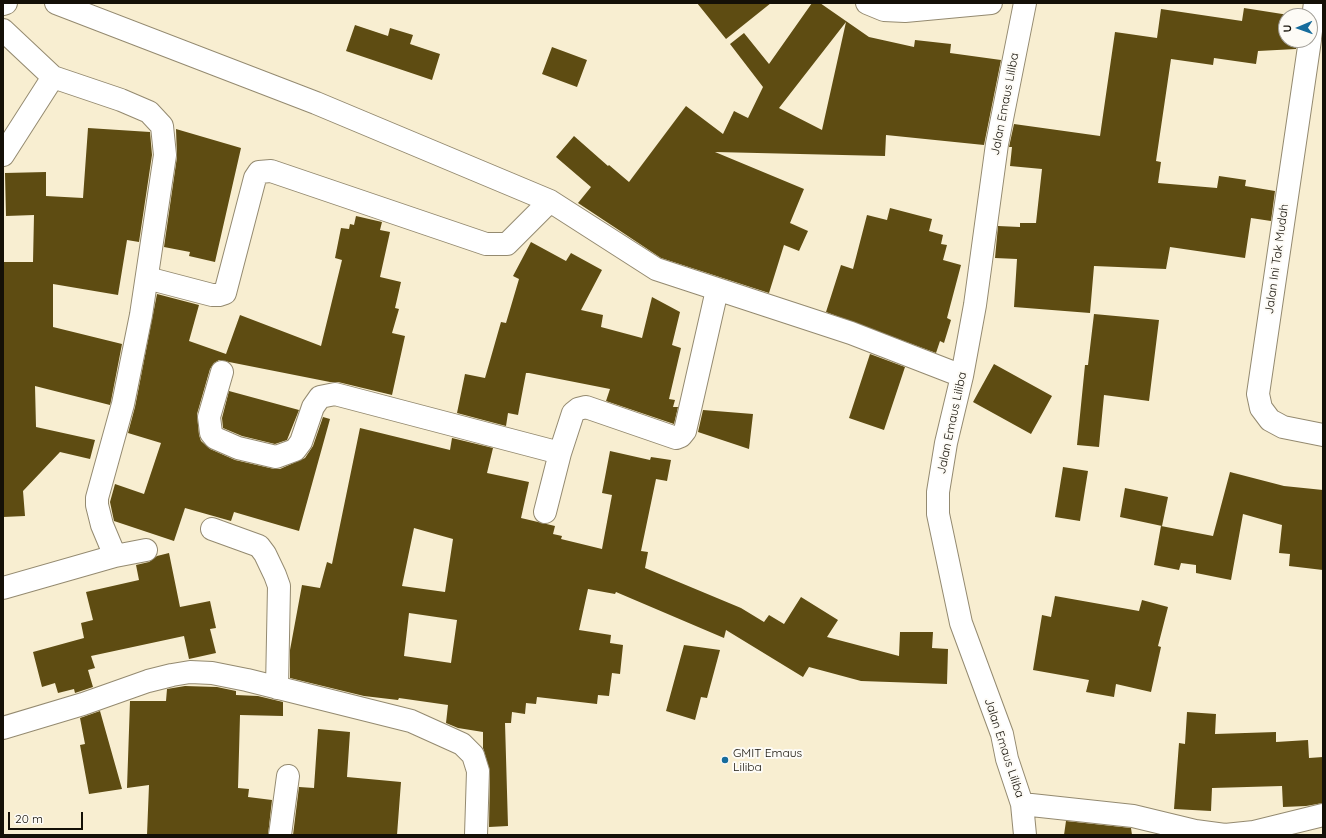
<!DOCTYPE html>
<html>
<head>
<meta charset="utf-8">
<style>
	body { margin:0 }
	#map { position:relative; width:1326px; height:838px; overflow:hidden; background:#f8eed1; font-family:Quicksand,sans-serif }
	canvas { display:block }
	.frame { position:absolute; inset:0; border:4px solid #141007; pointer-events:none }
	.north { position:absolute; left:1278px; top:8px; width:40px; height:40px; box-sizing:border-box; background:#fdfbf6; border:1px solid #a09d96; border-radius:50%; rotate:268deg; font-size:11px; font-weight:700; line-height:16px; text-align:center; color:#141007 }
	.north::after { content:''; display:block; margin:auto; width:14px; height:18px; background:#166c9c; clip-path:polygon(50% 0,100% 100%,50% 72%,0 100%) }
	.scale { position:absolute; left:8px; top:812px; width:75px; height:18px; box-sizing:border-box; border:2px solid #141007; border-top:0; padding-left:5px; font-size:12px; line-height:14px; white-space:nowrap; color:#141007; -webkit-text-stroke:3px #fdfbf6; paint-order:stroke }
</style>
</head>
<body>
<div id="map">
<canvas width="1326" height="838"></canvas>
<div class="frame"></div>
<div class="north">U</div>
<div class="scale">20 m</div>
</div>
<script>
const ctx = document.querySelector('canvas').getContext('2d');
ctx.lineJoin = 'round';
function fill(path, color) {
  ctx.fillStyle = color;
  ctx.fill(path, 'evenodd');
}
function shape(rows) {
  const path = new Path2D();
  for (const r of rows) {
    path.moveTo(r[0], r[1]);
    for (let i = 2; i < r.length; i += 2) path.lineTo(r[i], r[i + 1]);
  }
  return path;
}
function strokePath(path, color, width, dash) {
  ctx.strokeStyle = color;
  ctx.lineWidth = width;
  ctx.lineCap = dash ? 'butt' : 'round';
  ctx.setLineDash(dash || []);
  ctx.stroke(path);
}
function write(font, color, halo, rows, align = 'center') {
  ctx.font = font + ' Quicksand,sans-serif';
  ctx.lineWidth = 4;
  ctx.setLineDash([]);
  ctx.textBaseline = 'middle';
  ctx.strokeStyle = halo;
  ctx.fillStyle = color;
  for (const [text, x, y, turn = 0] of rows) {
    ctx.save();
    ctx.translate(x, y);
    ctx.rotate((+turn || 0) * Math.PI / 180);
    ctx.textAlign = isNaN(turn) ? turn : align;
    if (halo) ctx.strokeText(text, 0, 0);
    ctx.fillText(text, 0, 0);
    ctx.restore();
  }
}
fill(shape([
	[697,3,771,3,726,39],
	[812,3,820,3,869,37,914,47,915,40,951,44,950,53,1001,60,984,145,886,135,885,156,715,152,804,189,790,223,808,231,799,251,784,245,769,293,661,258,578,203,591,187,556,157,574,136,608,166,609,165,629,182,686,106,723,134,734,111,748,118,763,87,730,44,744,33,769,64],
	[846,22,822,130,779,108],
	[1244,8,1295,16,1286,16,1286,40,1297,40,1296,49,1258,51,1256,64,1214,58,1213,65,1171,59,1156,161,1161,162,1158,183,1217,188,1219,176,1246,180,1245,186,1275,191,1271,221,1251,218,1245,258,1170,247,1166,269,1094,266,1090,313,1014,307,1017,259,995,258,998,226,1020,227,1020,223,1036,223,1042,169,1010,166,1012,147,1009,147,1014,124,1100,136,1115,32,1157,38,1161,9,1242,21],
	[355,25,388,36,390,28,413,35,410,44,440,54,432,80,346,51],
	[552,47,587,60,577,87,542,74],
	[88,128,150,132,152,155,139,242,127,240,118,295,53,284,53,327,122,344,111,401,110,405,35,386,36,427,95,440,90,459,60,452,23,491,25,516,3,517,3,262,33,262,34,215,6,216,5,173,46,172,46,196,83,198],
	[176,129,241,148,215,262,189,256,190,252,164,247,177,157],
	[890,208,932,219,929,231,943,235,941,244,947,245,943,260,961,265,947,318,951,320,944,343,940,341,936,353,826,312,841,265,853,269,867,215,887,220],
	[356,216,382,222,380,230,390,232,380,277,401,282,395,308,399,309,392,333,405,336,392,395,338,382,330,382,219,360,214,363,210,369,197,414,199,435,201,441,210,449,235,460,274,469,280,469,305,458,313,446,323,417,330,419,299,531,234,512,231,521,185,508,174,541,114,521,110,502,115,484,144,494,161,443,128,433,135,407,157,294,199,305,189,341,226,354,240,315,321,346,342,260,335,258,341,228,349,229,350,224,354,225],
	[531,242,566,261,571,253,602,270,581,310,603,315,601,327,642,338,652,297,680,312,672,345,681,348,669,399,675,400,673,407,678,407,674,424,606,401,610,389,529,373,526,373,518,415,508,413,506,426,457,413,465,374,485,378,501,322,506,323,519,279,513,276],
	[1094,314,1159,320,1149,401,1104,395,1099,447,1077,445,1085,365,1088,365],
	[870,354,905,367,884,430,849,418],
	[994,364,1052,396,1031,434,973,402],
	[229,391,299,410,287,440,275,444,242,436,223,428,222,418],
	[703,410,753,414,749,449,698,432],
	[360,428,450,450,452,438,493,448,487,473,529,482,521,518,555,526,553,534,562,536,561,539,602,549,612,495,602,493,610,451,650,460,651,457,671,460,667,481,656,479,641,551,648,552,645,568,741,608,764,622,769,615,784,624,801,597,838,620,827,637,899,656,900,632,933,632,932,648,948,649,947,684,861,681,809,667,803,677,726,630,724,638,616,592,615,594,588,589,579,630,611,635,610,643,623,645,620,674,612,673,609,696,598,695,597,704,537,697,536,704,526,703,525,714,512,712,511,723,505,723,508,826,489,827,490,771,483,748,483,732,458,728,446,723,448,705,399,698,398,700,364,696,290,678,290,650,302,585,320,588,327,562,332,564],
	[414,528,453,539,445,592,402,586],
	[409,613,457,620,451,663,404,656],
	[1063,467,1088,471,1080,521,1055,517],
	[1230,472,1284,486,1323,490,1323,570,1289,566,1290,554,1279,553,1282,525,1243,514,1231,580,1196,573,1196,565,1181,563,1179,570,1154,565,1161,526,1213,536],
	[1125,488,1168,497,1162,526,1120,517],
	[169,553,180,607,210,601,216,628,210,629,216,653,189,659,184,636,91,656,95,668,88,670,93,687,75,693,74,689,58,693,55,683,42,687,33,652,84,638,81,623,93,620,86,592,139,580,136,565,149,562,157,556],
	[1055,596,1139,611,1142,600,1168,607,1158,646,1161,647,1151,692,1116,684,1114,697,1086,692,1089,680,1033,670,1042,615,1051,617],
	[684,645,720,650,707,698,701,697,695,720,666,711],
	[185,686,217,687,236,691,236,695,258,696,283,702,283,716,240,715,238,788,249,789,248,797,272,800,268,835,147,835,149,785,127,788,130,701,166,701,167,689],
	[100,711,122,789,89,794,80,745,85,744,80,718],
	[1187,712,1216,714,1215,734,1276,732,1276,742,1308,740,1309,758,1323,757,1323,803,1306,806,1283,807,1282,786,1212,788,1211,811,1174,809,1179,743,1185,744],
	[318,729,350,732,347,777,401,782,397,835,293,835,299,787,314,788],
	[1066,821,1131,828,1132,835,1064,835]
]), '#5e4c12');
const minor = shape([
	[56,3,316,103,550,201,656,269,851,333,962,376],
	[867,3,884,10,905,11,991,3],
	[1025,3,997,144,975,305,962,376,946,443,938,492,938,514,961,623,1002,734,1007,759,1022,804,1025,835],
	[3,4,6,3],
	[3,30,53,77,3,155],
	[1310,38,1315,3],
	[1310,40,1258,394,1261,408,1270,420,1283,427,1323,435],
	[147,278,212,295,219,295,225,293,255,178,259,172,271,171,486,244,507,244,550,201],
	[222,372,209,417,211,433,215,438,238,448,276,457,295,450,301,442,313,407,320,397,335,394,560,453,573,413,578,409,586,407,676,438,681,436,685,431,717,290],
	[545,512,560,453],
	[212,529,259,546,265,554,275,575,279,586,277,688],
	[115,556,146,550],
	[3,588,115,556,102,525,97,505,97,498,123,404,141,315,165,155,162,126,149,112,121,100,53,77],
	[3,728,83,704,148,681,172,675,190,672,212,673,247,680,411,721,462,744,473,755,478,771,476,835],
	[1022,804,1133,816,1195,831,1225,835,1254,832,1323,815],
	[280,835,288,776]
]);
strokePath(minor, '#948a70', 24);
strokePath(minor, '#fff', 22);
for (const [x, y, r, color] of [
	[725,760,4,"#166c9c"]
]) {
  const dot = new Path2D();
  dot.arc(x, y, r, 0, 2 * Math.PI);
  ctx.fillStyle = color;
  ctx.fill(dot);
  strokePath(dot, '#fdfbf6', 1.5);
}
write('12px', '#141007', '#fdfbf6', [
	["Jalan Emaus Liliba",1005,104,-79],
	["Jalan Ini Tak Mudah",1277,259,-82],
	["Jalan Emaus Liliba",952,423,-78],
	["Jalan Emaus Liliba",1004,748,72]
]);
write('12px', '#141007', '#fdfbf6', [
	["GMIT Emaus",733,753],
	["Liliba",733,767]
], 'left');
</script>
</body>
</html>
